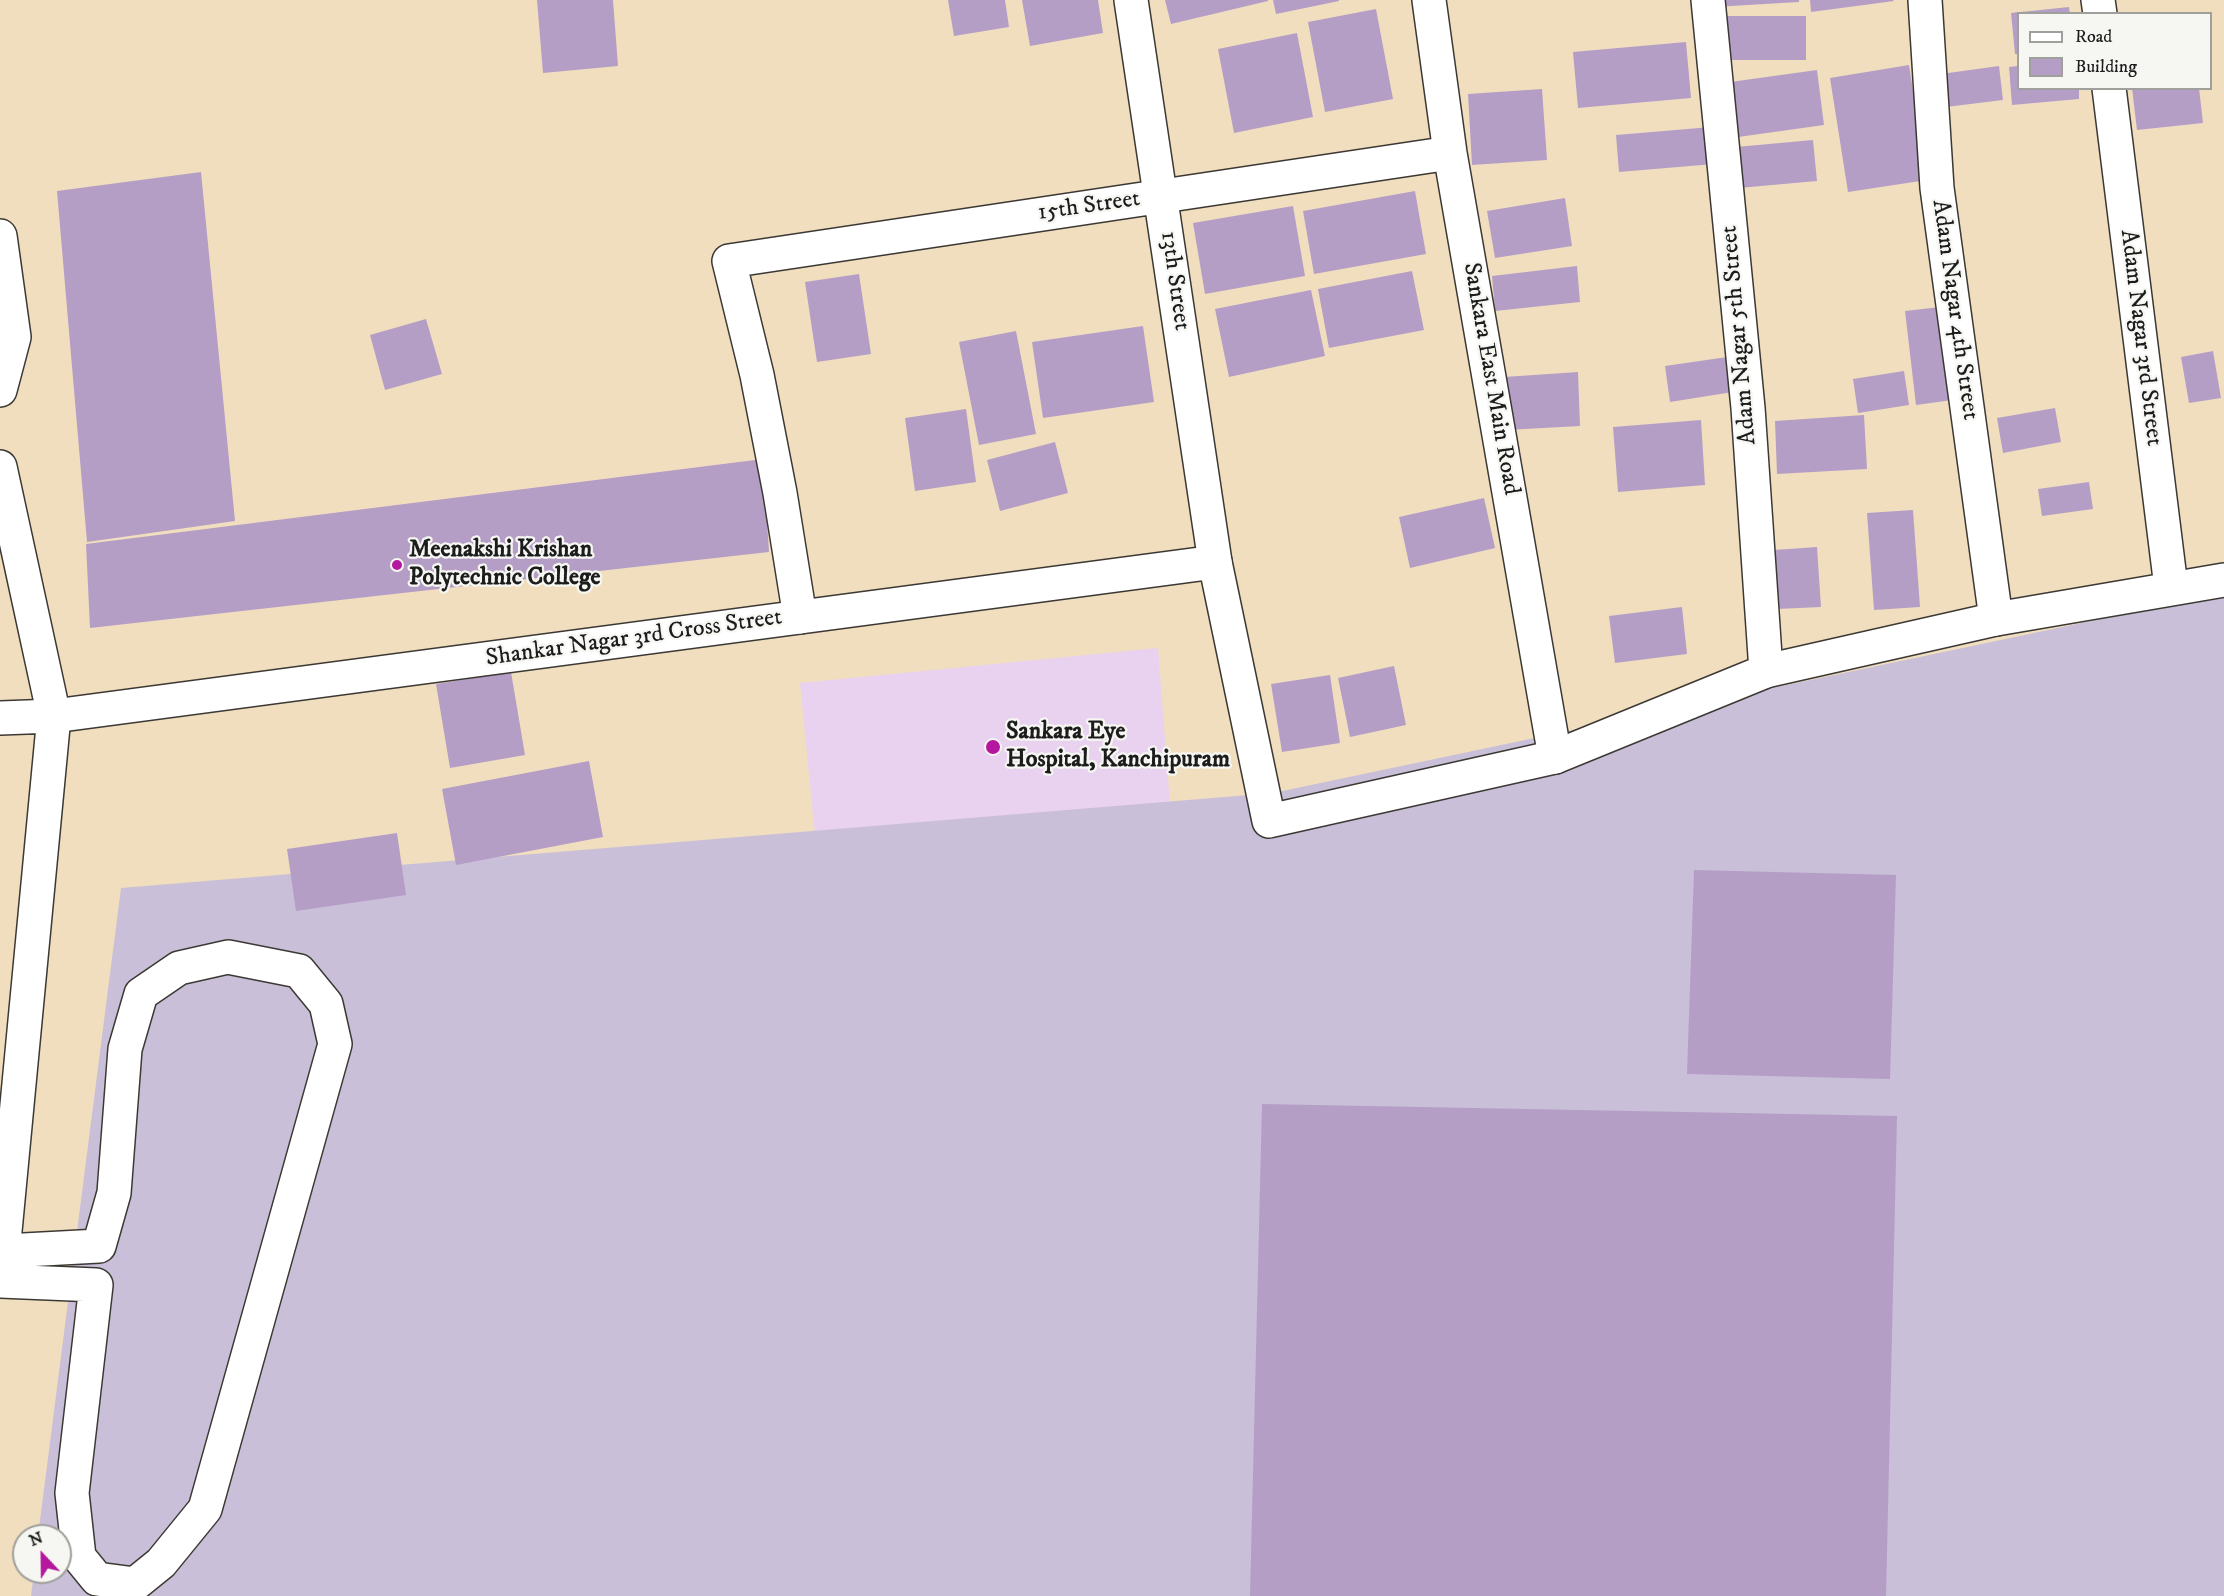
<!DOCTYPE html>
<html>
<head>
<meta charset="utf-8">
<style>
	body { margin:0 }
	#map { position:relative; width:2224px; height:1596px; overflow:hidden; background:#f1debf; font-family:"IM FELL DW Pica",serif }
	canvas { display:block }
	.legend { position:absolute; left:2017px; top:12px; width:195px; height:78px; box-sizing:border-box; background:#f6f6f2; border:2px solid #9f9f9c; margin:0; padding:8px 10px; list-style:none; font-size:18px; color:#1c1c1c }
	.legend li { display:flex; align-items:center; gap:12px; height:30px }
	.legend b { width:30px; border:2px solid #9f9f9c }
	.north { position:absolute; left:12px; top:1524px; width:60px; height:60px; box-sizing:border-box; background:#f6f6f2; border:2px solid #9f9f9c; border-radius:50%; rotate:338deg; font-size:16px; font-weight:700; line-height:24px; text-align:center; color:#1c1c1c }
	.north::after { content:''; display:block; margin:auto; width:21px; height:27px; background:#b5179e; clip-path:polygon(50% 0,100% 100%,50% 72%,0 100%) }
</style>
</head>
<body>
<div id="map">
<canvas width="2224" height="1596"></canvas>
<ul class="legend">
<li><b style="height:8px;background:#fff"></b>Road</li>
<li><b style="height:16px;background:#b59ec6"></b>Building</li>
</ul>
<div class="north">N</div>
</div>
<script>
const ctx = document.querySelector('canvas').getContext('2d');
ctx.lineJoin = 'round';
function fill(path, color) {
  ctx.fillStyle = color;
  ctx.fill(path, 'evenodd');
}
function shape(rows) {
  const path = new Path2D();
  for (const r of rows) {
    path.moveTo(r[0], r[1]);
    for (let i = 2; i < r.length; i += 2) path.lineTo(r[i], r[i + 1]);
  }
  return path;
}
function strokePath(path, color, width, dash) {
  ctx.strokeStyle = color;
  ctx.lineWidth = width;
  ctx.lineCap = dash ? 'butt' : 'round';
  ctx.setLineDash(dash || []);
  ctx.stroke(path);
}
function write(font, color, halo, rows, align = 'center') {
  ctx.font = font + ' "IM FELL DW Pica",serif';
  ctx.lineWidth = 4.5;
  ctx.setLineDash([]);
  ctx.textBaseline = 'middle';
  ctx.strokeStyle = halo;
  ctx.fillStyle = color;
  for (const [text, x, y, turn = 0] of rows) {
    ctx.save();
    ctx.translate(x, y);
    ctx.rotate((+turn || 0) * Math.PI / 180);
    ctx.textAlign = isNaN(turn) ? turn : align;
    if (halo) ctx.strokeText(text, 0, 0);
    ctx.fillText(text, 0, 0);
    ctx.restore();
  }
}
fill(shape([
	[1158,648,1171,817,818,866,800,683]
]), '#e8d2ef');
fill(shape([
	[2224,593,2224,1596,31,1596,34,1572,60,1572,60,1536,38,1536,121,888,1273,793]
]), '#c9bfd8');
fill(shape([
	[537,0,613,0,618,66,543,73],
	[948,0,1005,0,1009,27,954,36],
	[1022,0,1098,0,1103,33,1030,46],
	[1165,0,1268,0,1268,1,1171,24],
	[1273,0,1339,0,1339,1,1276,14],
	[1713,0,1799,0,1799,2,1714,7],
	[1810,0,1893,0,1894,1,1811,12],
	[2069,7,2070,14,2021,14,2021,12],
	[1376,9,1393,99,1325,112,1308,22],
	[2018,12,2018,54,2015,54,2011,13],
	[1723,16,1806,16,1806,60,1722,60],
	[1297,33,1313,117,1234,133,1218,49],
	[1686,42,1691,98,1578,108,1573,52],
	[1909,65,1927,180,1848,192,1830,78],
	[1999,66,2003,100,1946,107,1941,74],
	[2018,66,2018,88,2079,88,2079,99,2012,105,2009,67],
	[1817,70,1824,125,1731,138,1723,83],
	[2132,88,2199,88,2203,123,2137,130],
	[1542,89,1547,160,1472,165,1468,94],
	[1711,127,1714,164,1619,172,1616,135],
	[1813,140,1817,181,1739,188,1736,147],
	[201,172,235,521,87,542,57,191],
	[1415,191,1426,254,1314,274,1303,211],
	[1565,198,1572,246,1495,258,1487,211],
	[1293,206,1305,276,1205,294,1193,223],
	[1577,266,1580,302,1495,311,1492,276],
	[1412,271,1424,330,1329,348,1318,289],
	[859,274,871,354,817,362,805,282],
	[1311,290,1325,356,1229,377,1215,309],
	[1949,306,1960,399,1916,405,1905,311],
	[426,319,442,374,385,390,370,335],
	[1143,326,1154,402,1043,418,1032,342],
	[1016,331,1036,434,979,445,959,342],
	[2213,351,2221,398,2189,403,2181,357],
	[1734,356,1739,391,1670,402,1665,366],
	[1904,371,1909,405,1858,413,1853,379],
	[1578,372,1580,426,1506,430,1504,377],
	[2055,408,2061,442,2003,453,1997,418],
	[966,409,976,482,915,491,905,418],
	[1864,415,1867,469,1777,474,1775,421],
	[1701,420,1705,485,1618,492,1613,427],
	[1055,442,1068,493,1000,511,987,460],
	[763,459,769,552,90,628,86,544],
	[2089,482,2093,509,2042,516,2038,489],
	[1484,498,1495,548,1410,568,1399,517],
	[1913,510,1920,607,1874,610,1867,513],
	[1817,547,1821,607,1777,609,1774,550],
	[1682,607,1687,654,1615,663,1609,616],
	[1394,666,1406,725,1350,737,1338,678],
	[511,672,525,755,450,768,436,684],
	[1330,675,1340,743,1282,752,1271,684],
	[589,761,603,837,456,865,442,789],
	[397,833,406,895,296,911,287,849],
	[1694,870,1896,875,1890,1079,1687,1074],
	[1262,1104,1897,1116,1886,1596,1250,1596]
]), '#b59ec6');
const minor = shape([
	[1131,0,1215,562],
	[1429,0,1450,153,1555,757],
	[1708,0,1748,408,1766,671],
	[1925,0,1937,188,1996,619],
	[2098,0,2100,14],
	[2109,88,2171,587],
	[800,617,780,493,757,375,729,261,1450,153],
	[0,718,54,716,1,1273],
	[0,1281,96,1285,72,1493,79,1557,97,1579,135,1584,161,1563,205,1509,335,1044,326,1004,299,971,228,957,179,968,141,994,125,1049,114,1193,99,1246,5,1251]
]);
const tertiary = shape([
	[0,236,14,337,0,390],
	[0,467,54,716,1215,562,1269,821,1555,757,1766,671,1996,619,2224,580]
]);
strokePath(minor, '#3c3934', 36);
strokePath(tertiary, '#3c3934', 36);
strokePath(minor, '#fff', 33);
strokePath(tertiary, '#fff', 33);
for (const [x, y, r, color] of [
	[397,565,6,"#b5179e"],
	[993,747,8,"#b5179e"]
]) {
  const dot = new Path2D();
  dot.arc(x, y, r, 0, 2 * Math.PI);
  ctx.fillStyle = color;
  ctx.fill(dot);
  strokePath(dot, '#f6f6f2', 2);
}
write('24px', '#1c1c1c', '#f6f6f2', [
	["15th Street",1089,207,-8],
	["13th Street",1174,281,82],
	["Adam Nagar 4th Street",1954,310,82],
	["Adam Nagar 5th Street",1740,335,-95],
	["Adam Nagar 3rd Street",2140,338,83],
	["Sankara East Main Road",1490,379,80],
	["Shankar Nagar 3rd Cross Street",634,639,-8]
]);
write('bold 24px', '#1c1c1c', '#f6f6f2', [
	["Meenakshi Krishan",409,551],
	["Polytechnic College",409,579],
	["Sankara Eye",1006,733],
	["Hospital, Kanchipuram",1006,761]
], 'left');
</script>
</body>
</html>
